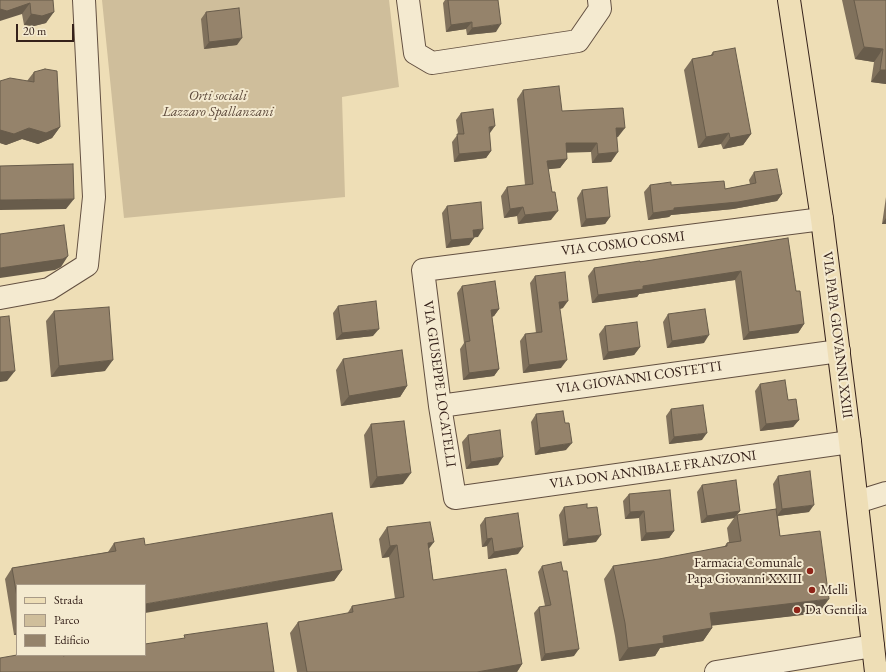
<!DOCTYPE html>
<html>
<head>
<meta charset="utf-8">
<style>
	body { margin:0 }
	#map { position:relative; width:886px; height:672px; overflow:hidden; background:#eedeb6; font-family:"EB Garamond",serif }
	canvas { display:block }
	.legend { position:absolute; left:16px; top:584px; width:130px; height:72px; box-sizing:border-box; background:#f4ead0; border:1px solid #a89a87; margin:0; padding:5px 7px; list-style:none; font-size:12px; color:#35211a }
	.legend li { display:flex; align-items:center; gap:8px; height:20px }
	.legend b { width:20px; border:1px solid #a89a87 }
	.scale { position:absolute; left:16px; top:24px; width:58px; height:18px; box-sizing:border-box; border:2px solid #35211a; border-top:0; padding-left:5px; font-size:12px; line-height:14px; white-space:nowrap; color:#35211a; -webkit-text-stroke:3px #f4ead0; paint-order:stroke }
</style>
</head>
<body>
<div id="map">
<canvas width="886" height="672"></canvas>
<ul class="legend">
<li><b style="height:5px;background:#eedeb6"></b>Strada</li>
<li><b style="height:11px;background:#cfbe9b"></b>Parco</li>
<li><b style="height:11px;background:#95836b"></b>Edificio</li>
</ul>
<div class="scale">20 m</div>
</div>
<script>
const ctx = document.querySelector('canvas').getContext('2d');
ctx.lineJoin = 'round';
function fill(path, color) {
  ctx.fillStyle = color;
  ctx.fill(path, 'evenodd');
}
function shape(rows) {
  const path = new Path2D();
  for (const r of rows) {
    path.moveTo(r[0], r[1]);
    for (let i = 2; i < r.length; i += 2) path.lineTo(r[i], r[i + 1]);
  }
  return path;
}
function strokePath(path, color, width, dash) {
  ctx.strokeStyle = color;
  ctx.lineWidth = width;
  ctx.lineCap = dash ? 'butt' : 'round';
  ctx.setLineDash(dash || []);
  ctx.stroke(path);
}
function write(font, color, halo, rows, align = 'center') {
  ctx.font = font + ' "EB Garamond",serif';
  ctx.lineWidth = 4;
  ctx.setLineDash([]);
  ctx.textBaseline = 'middle';
  ctx.strokeStyle = halo;
  ctx.fillStyle = color;
  for (const [text, x, y, turn = 0] of rows) {
    ctx.save();
    ctx.translate(x, y);
    ctx.rotate((+turn || 0) * Math.PI / 180);
    ctx.textAlign = isNaN(turn) ? turn : align;
    if (halo) ctx.strokeText(text, 0, 0);
    ctx.fillText(text, 0, 0);
    ctx.restore();
  }
}
fill(shape([
	[102,0,389,0,399,87,342,97,345,197,124,218]
]), '#cfbe9b');
const minor = shape([
	[408,0,415,53,432,63,578,41,600,9,599,0],
	[822,219,423,270,440,406,455,498,850,442],
	[0,298,49,289,87,265,94,197,84,0],
	[440,406,839,351],
	[857,502,886,493],
	[716,672,873,646]
]);
const major = shape([
	[789,0,822,219,850,442,876,672]
]);
strokePath(minor, '#635041', 24);
strokePath(major, '#35211a', 24);
strokePath(minor, '#f4ead0', 22);
strokePath(major, '#eedeb6', 22);
fill(shape([
	[0,0,53,0,46,23,34,26,24,25,22,14],
	[445,0,448,0,496,32,467,35,466,29,446,32,443,3],
	[842,0,886,0,886,84,871,82,874,62,855,59],
	[206,12,237,45,204,49,201,19],
	[713,52,751,134,743,145,723,149,721,144,698,148,684,70,692,59,710,56],
	[34,72,60,127,52,138,38,144,22,139,6,145,0,143,0,81,27,81],
	[523,90,562,111,618,137,617,137,611,162,592,163,591,152,566,152,567,159,560,168,548,169,551,220,518,224,517,216,504,218,501,196,507,187,525,185,517,99],
	[461,113,489,133,491,151,486,158,454,162,452,142,458,134,456,120],
	[754,172,782,194,777,201,733,209,671,215,669,217,648,220,644,192,650,185,671,185,725,189,750,184,749,180],
	[582,190,610,217,605,224,581,227,577,198],
	[886,197,886,224,882,224],
	[447,206,478,237,474,237,469,245,446,248,442,213],
	[788,238,796,291,804,324,798,333,743,340,735,280,639,294,637,297,592,303,588,276,594,268,640,262],
	[535,276,563,308,560,309,561,368,523,373,520,341,525,334,536,333,530,283],
	[462,286,499,309,494,316,492,317,499,369,494,376,463,380,460,349,464,343,457,293],
	[338,306,373,336,336,340,333,313],
	[54,311,105,371,51,377,46,321],
	[668,314,704,343,667,348,663,322],
	[605,326,640,347,634,355,603,360,599,334],
	[343,359,407,386,400,397,341,406,336,370],
	[760,384,788,400,799,420,793,427,760,431,755,391],
	[671,409,702,440,669,444,666,416],
	[536,414,566,450,535,455,531,422],
	[371,424,403,484,370,488,364,435],
	[468,435,498,465,466,469,462,442],
	[778,476,809,512,778,516,780,536,819,613,712,625,712,628,703,641,660,648,655,656,619,661,615,636,604,579,613,566,659,559,724,547,727,543,729,542,727,528,734,518,701,523,697,492,702,485,740,511,737,515,776,509,773,484],
	[629,494,674,531,669,538,641,541,639,518,625,519,623,501],
	[564,507,587,508,596,542,563,546,559,515],
	[485,518,518,554,488,559,487,546,482,547,480,525],
	[387,527,429,549,433,580,522,664,517,672,297,672,290,633,298,622,347,614,352,606,395,599,389,557,382,558,379,539],
	[114,543,145,545,342,570,334,581,17,585,17,635,14,635,5,579,12,568,108,552],
	[542,566,574,656,541,661,534,613,539,607,545,606,538,572]
]), '#80715c');
fill(shape([
	[30,3,22,14,0,21,0,9],
	[54,12,46,23,34,26,24,25,31,14],
	[472,22,466,29,446,32,451,25],
	[501,24,496,32,467,35,472,28],
	[242,38,237,45,204,49,209,42],
	[864,47,883,49,874,62,855,59],
	[880,70,886,70,886,84,871,82],
	[495,126,490,133,489,127],
	[60,127,52,138,38,144,22,139,6,145,0,143,0,130],
	[616,128,625,128,618,137,610,138],
	[729,133,721,144,698,148,706,137],
	[751,134,743,145,723,149,730,138],
	[566,143,597,143,591,152,559,153],
	[491,151,486,158,454,162,459,154],
	[618,152,611,162,592,163,598,154],
	[567,159,560,168,541,170,547,161],
	[782,194,777,201,733,209,671,215,669,217,648,220,653,213,674,208],
	[74,199,66,209,0,210,0,200],
	[523,207,517,216,504,218,510,209],
	[558,211,551,220,518,224,525,215],
	[610,217,605,224,581,227,586,219],
	[886,218,886,224,882,224],
	[483,229,478,237,468,238,473,230],
	[474,238,469,245,446,248,451,240],
	[68,256,61,267,55,270,0,278,0,268],
	[741,271,735,280,639,294,637,297,592,303,598,295,643,286],
	[568,301,563,308,554,310,559,302],
	[499,309,494,316,486,318,491,310],
	[804,324,798,333,743,340,749,332],
	[379,329,373,336,336,340,342,333],
	[709,335,704,343,667,348,672,341],
	[640,347,634,355,603,360,608,352],
	[113,360,105,371,51,377,59,366],
	[567,360,561,368,523,373,529,365],
	[499,369,494,376,463,380,469,373],
	[15,371,7,381,0,382,0,372],
	[407,386,400,397,341,406,349,396],
	[799,420,793,427,760,431,766,424],
	[707,433,702,440,669,444,674,437],
	[572,443,566,450,535,455,540,448],
	[503,457,498,465,466,469,471,462],
	[411,473,403,484,370,488,377,477],
	[814,505,809,512,777,516,782,509],
	[644,511,639,518,625,519,630,512],
	[740,511,734,518,701,523,707,516],
	[674,531,669,538,641,541,646,533],
	[601,535,596,542,563,546,568,539],
	[492,538,487,546,482,547,487,539],
	[434,542,425,554,428,543],
	[397,545,389,557,382,558,390,546],
	[523,547,518,554,488,559,494,552],
	[342,570,334,581,145,613,145,604],
	[829,599,819,613,701,627,710,613],
	[712,628,703,641,660,648,655,656,619,661,628,648,663,636],
	[17,631,17,635,14,635],
	[579,649,574,656,541,661,545,654],
	[522,664,517,672,477,672]
]), '#685c4b');
const building = shape([
	[0,0,53,0,54,12,42,16,31,14,30,3,7,11,0,9,0,0],
	[448,0,498,0,501,24,472,28,472,22,451,25,448,0],
	[854,0,886,0,886,70,880,70,883,49,864,47,854,0],
	[239,8,242,38,209,42,206,12,239,8],
	[735,48,751,134,730,138,729,133,706,137,692,59,713,55,713,52,735,48],
	[45,69,57,71,60,127,46,133,29,128,14,134,0,130,0,81,10,78,34,82,34,72,45,69],
	[559,86,562,111,623,108,625,128,616,128,618,152,598,154,597,143,566,143,567,159,547,161,552,192,555,192,558,211,525,215,523,207,510,209,507,187,533,184,523,90,559,86],
	[493,109,495,126,489,127,491,151,459,154,457,134,464,134,461,113,493,109],
	[73,164,74,199,0,200,0,166,73,164],
	[777,169,782,194,738,202,674,208,674,210,653,213,650,185,671,182,671,185,724,181,725,189,756,183,754,172,777,169],
	[607,187,610,217,586,219,582,190,607,187],
	[481,202,483,229,473,230,474,238,451,240,447,206,481,202],
	[64,225,68,256,63,259,0,268,0,234,64,225],
	[788,238,796,291,800,291,804,324,749,332,741,271,643,286,643,289,598,295,594,268,640,261,640,262,788,238],
	[565,272,568,301,559,302,567,360,529,365,525,334,542,332,535,276,565,272],
	[495,281,499,309,491,310,499,369,469,373,465,342,470,341,462,286,495,281],
	[376,301,379,329,342,333,338,306,376,301],
	[109,307,113,360,59,366,54,311,109,307],
	[705,309,709,335,672,341,668,314,705,309],
	[9,316,15,371,0,372,0,317,9,316],
	[637,322,640,347,608,352,605,326,637,322],
	[402,350,407,386,349,396,343,359,402,350],
	[785,380,788,400,796,399,799,420,766,424,760,384,785,380],
	[703,405,707,433,674,437,671,409,703,405],
	[563,411,565,423,569,423,572,443,540,448,536,414,563,411],
	[404,421,411,473,377,477,371,424,404,421],
	[500,430,503,457,471,462,468,435,500,430],
	[810,471,814,505,782,509,778,476,810,471],
	[736,480,740,511,707,516,702,485,736,480],
	[670,490,674,531,646,533,644,511,630,512,629,494,670,490],
	[587,504,587,508,597,507,601,535,568,539,564,507,587,504],
	[776,509,780,536,820,531,829,599,710,613,712,628,663,636,664,643,628,648,625,623,613,566,659,559,727,546,727,543,741,541,737,515,776,509],
	[332,513,342,570,145,604,145,585,17,585,17,597,12,568,116,551,114,543,144,538,145,545,332,513],
	[518,513,523,547,494,552,492,538,487,539,485,518,518,513],
	[430,522,434,542,428,543,433,580,506,569,522,664,477,672,307,672,298,622,353,612,352,606,404,597,397,545,390,546,387,527,430,522],
	[561,562,563,571,567,571,579,649,545,654,539,607,551,605,542,566,561,562],
	[267,623,274,672,0,672,0,658,17,655,62,655,63,656,67,655,145,655,145,644,185,638,184,635,267,623]
]);
fill(building, '#95836b');
strokePath(building, '#685c4b', 1);
for (const [x, y, r, color] of [
	[810,571,4,"#8f2418"],
	[812,590,4,"#8f2418"],
	[797,610,4,"#8f2418"]
]) {
  const dot = new Path2D();
  dot.arc(x, y, r, 0, 2 * Math.PI);
  ctx.fillStyle = color;
  ctx.fill(dot);
  strokePath(dot, '#f4ead0', 1.5);
}
write('italic 14px', '#5c483a', '#f4ead0', [
	["Orti sociali",218,96],
	["Lazzaro Spallanzani",218,112]
]);
write('14px', '#35211a', '#f4ead0', [
	["VIA COSMO COSMI",623,244,-7],
	["VIA PAPA GIOVANNI XXIII",837,335,83],
	["VIA GIOVANNI COSTETTI",639,378,-8],
	["VIA GIUSEPPE LOCATELLI",439,384,82],
	["VIA DON ANNIBALE FRANZONI",653,470,-8]
]);
write('14px', '#35211a', '#f4ead0', [
	["Farmacia Comunale",802,563,"right"],
	["Papa Giovanni XXIII",802,579,"right"],
	["Melli",820,590],
	["Da Gentilia",805,610]
], 'left');
</script>
</body>
</html>
